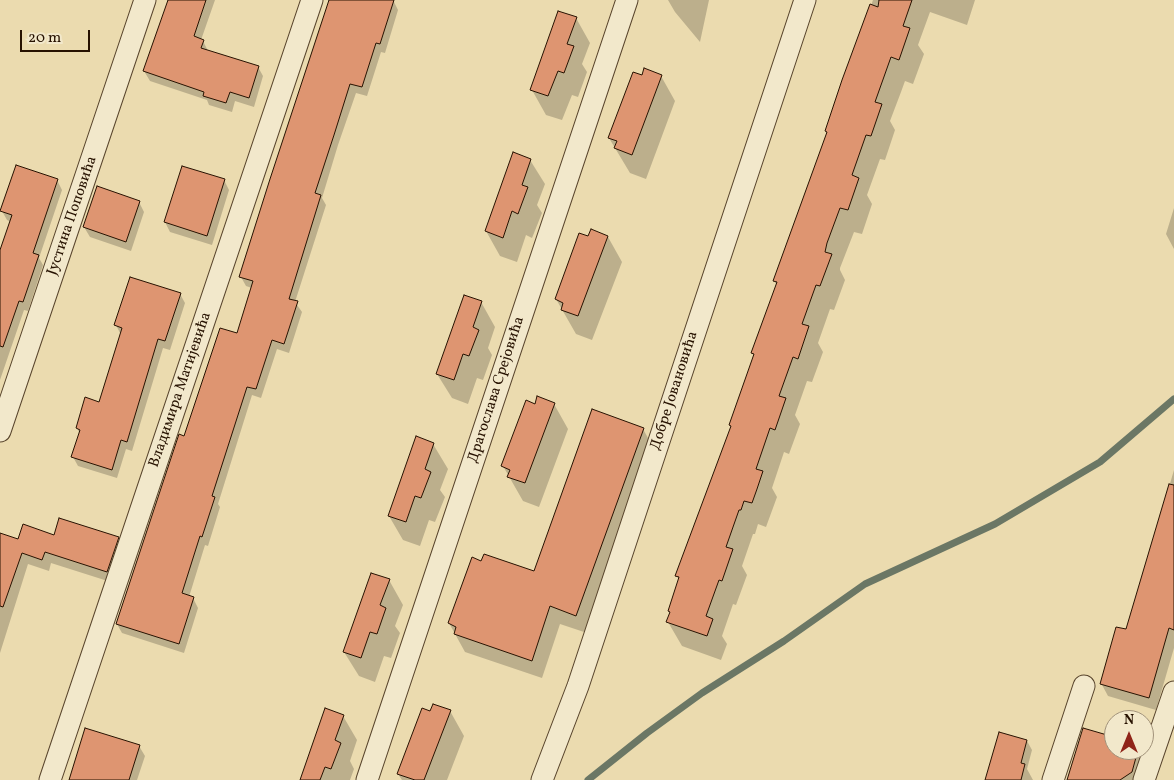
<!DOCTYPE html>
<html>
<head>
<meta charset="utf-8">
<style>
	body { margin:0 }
	#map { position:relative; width:1174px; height:780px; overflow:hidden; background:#ebdbaf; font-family:Vollkorn,serif }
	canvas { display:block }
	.north { position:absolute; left:1104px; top:710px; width:50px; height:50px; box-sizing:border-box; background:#f2e8cb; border:1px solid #a1927a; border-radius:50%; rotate:0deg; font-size:14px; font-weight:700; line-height:20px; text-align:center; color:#271201 }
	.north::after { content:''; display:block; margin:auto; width:18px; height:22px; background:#8f2418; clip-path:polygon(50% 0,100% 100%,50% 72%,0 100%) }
	.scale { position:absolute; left:20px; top:30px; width:70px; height:22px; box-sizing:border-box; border:2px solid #271201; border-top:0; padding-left:6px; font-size:15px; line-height:18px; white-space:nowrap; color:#271201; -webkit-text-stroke:4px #f2e8cb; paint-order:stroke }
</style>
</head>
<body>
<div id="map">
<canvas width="1174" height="780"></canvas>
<div class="north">N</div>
<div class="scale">20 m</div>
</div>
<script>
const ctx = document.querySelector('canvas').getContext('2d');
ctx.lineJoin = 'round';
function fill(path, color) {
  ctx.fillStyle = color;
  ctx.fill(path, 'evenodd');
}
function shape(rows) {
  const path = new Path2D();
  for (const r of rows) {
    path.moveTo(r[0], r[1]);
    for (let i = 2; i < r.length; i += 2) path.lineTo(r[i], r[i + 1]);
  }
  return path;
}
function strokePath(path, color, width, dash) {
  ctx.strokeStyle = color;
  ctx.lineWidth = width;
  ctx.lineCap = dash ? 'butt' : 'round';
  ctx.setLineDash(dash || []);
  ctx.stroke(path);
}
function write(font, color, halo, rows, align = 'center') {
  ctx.font = font + ' Vollkorn,serif';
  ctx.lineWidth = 4;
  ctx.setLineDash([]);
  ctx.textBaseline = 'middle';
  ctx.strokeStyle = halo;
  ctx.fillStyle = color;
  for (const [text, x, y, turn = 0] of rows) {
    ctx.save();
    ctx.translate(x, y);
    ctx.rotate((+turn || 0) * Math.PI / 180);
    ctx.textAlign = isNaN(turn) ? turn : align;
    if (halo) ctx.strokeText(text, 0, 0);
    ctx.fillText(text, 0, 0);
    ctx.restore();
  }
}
fill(shape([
	[169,0,215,0,201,40,203,41,208,51,258,67,263,76,254,107,235,101,232,112,209,105,207,100,150,81,144,71],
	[331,0,393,0,398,10,385,53,381,52,367,96,356,93,338,145,322,198,326,205,295,302,302,312,289,353,277,349,261,398,252,395,218,504,220,507,208,546,205,545,189,597,193,598,198,608,184,653,122,633,117,624,185,437,237,335,252,288,246,286,241,277],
	[668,0,709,0,700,42,675,12],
	[873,0,975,0,967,25,930,12,918,45,924,54,913,84,905,81,901,92,890,121,895,130,885,160,880,159,867,195,872,204,862,234,854,232,840,268,840,270,845,280,834,310,830,309,818,343,823,352,812,382,807,381,795,415,800,424,789,454,784,452,772,488,777,497,766,527,758,524,755,534,753,534,742,566,747,575,736,605,733,604,722,636,727,644,721,660,682,646,668,622,670,613,669,611,680,581,677,576,732,428,730,425,754,356,752,353,777,285,774,281,827,133,826,131],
	[576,18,590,43,582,64,587,72,578,97,572,95,562,120,546,115,532,90],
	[661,76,675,101,646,179,630,173,609,138,642,77],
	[530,160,545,184,537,205,542,213,532,238,526,235,517,262,500,256,486,231],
	[57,180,62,190,39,258,43,265,28,311,24,310,0,380,0,254,11,222,7,220,2,211],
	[224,180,229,190,212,245,170,232,165,222],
	[139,202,144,212,131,251,90,237,84,227],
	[1174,208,1174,249,1166,234],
	[608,237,622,262,592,340,576,334,556,299,589,238],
	[180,294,185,303,170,350,163,348,132,451,126,449,117,478,78,466,73,457,80,434,77,428,100,403,121,335,116,325],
	[481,302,495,327,488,348,492,355,483,380,477,378,468,404,452,398,437,374],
	[554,404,568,429,539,507,523,501,503,466,536,405],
	[643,429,653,447,587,633,560,624,542,678,465,652,449,623,482,562,535,573],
	[433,444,448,469,440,490,445,497,435,522,429,520,420,546,403,540,389,516],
	[1174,470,1174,648,1156,710,1108,696,1101,683,1127,631],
	[0,534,19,541,55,536,118,538,125,550,114,583,51,563,49,571,28,564,0,653],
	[389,580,403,605,395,626,400,633,391,658,384,656,375,682,359,676,344,652],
	[450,711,464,736,447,780,402,780,398,774,431,712],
	[343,716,357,740,350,761,354,769,350,780,301,780],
	[1114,738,1114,750,1142,750,1145,755,1137,780,1068,780],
	[1027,741,1032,750,1027,769,1033,780,987,780],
	[139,746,145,756,137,780,70,780]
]), '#0003');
strokePath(shape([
	[588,780,647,733,702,693,784,641,865,584,995,524,1100,462,1174,399]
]), '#6b7765', 7);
const building = shape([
	[168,0,206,0,194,36,204,40,201,48,259,66,249,98,230,92,226,103,203,96,204,92,143,71,168,0],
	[329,0,394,0,380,44,376,43,362,87,350,84,334,135,315,193,321,195,289,299,298,301,284,344,272,340,256,389,247,387,212,496,215,497,202,537,200,536,182,593,194,597,179,644,116,624,179,434,184,436,220,328,237,333,253,281,239,277,270,179,329,0],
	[879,0,912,0,903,26,910,28,899,60,891,57,875,102,882,104,871,136,866,135,852,175,859,178,848,210,840,208,827,243,825,252,832,254,820,286,816,285,802,324,809,326,798,359,793,357,779,396,786,398,775,430,770,428,756,469,763,471,757,489,752,503,744,501,741,510,739,510,726,547,733,549,722,581,719,580,706,616,713,619,707,636,666,622,670,612,668,611,679,577,675,576,731,426,729,425,754,354,751,353,777,282,773,281,827,132,825,131,842,80,870,4,878,7,879,0],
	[558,11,577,17,567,44,574,46,564,73,558,71,548,96,530,90,558,11],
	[644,68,662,75,632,155,614,148,617,141,608,138,633,72,642,75,644,68],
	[513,152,531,159,522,185,528,187,518,214,512,211,503,238,485,231,513,152],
	[16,165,58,179,33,253,39,255,23,302,19,301,3,347,0,346,0,250,12,215,0,211,16,165],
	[182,166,225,179,207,236,164,222,182,166],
	[97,186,140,201,126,242,83,227,97,186],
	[591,229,608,236,578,316,561,310,563,303,555,299,579,233,588,236,591,229],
	[130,277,181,293,165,341,158,339,127,442,121,440,112,470,71,457,80,430,76,428,85,397,99,402,122,328,114,325,130,277],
	[464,295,482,301,473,327,479,330,469,356,463,354,454,380,436,374,464,295],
	[537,396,555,403,525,483,507,477,510,470,501,466,526,400,535,404,537,396],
	[592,409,644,428,576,616,550,606,532,661,454,634,456,627,448,623,472,557,481,561,484,554,534,571,592,409],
	[416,436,434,443,425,469,431,472,421,498,415,496,406,522,388,516,416,436],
	[1169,484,1174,485,1174,630,1169,628,1149,698,1100,684,1116,627,1126,629,1169,484],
	[59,518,119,537,107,572,45,552,42,560,22,553,3,607,0,606,0,533,18,539,23,524,54,535,59,518],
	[371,573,390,579,380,605,386,608,377,634,370,632,361,658,343,652,371,573],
	[433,704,451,710,424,780,415,780,397,774,422,708,430,711,433,704],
	[325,708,344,715,335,740,341,743,331,769,325,767,320,780,300,780,325,708],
	[85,728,140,745,129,780,69,780,85,728],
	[1083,728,1114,737,1114,750,1138,750,1132,772,1120,780,1067,780,1083,728],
	[999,732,1027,740,1021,763,1025,764,1021,780,985,780,999,732]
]);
fill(building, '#de9571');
strokePath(building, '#271201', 1);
const minor = shape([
	[0,431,145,0],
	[50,780,312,0],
	[367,780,627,0],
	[542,780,578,686,805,0],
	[1053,780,1084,686],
	[1144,780,1174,692]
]);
strokePath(minor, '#58442c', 23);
strokePath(minor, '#f2e8cb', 21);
write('15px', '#271201', '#f2e8cb', [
	["Јустина Поповића",73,216,-71],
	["Владимира Матијевића",181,390,-71],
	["Драгослава Срејовића",497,390,-72],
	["Добре Јовановића",675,391,-72]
]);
</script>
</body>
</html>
